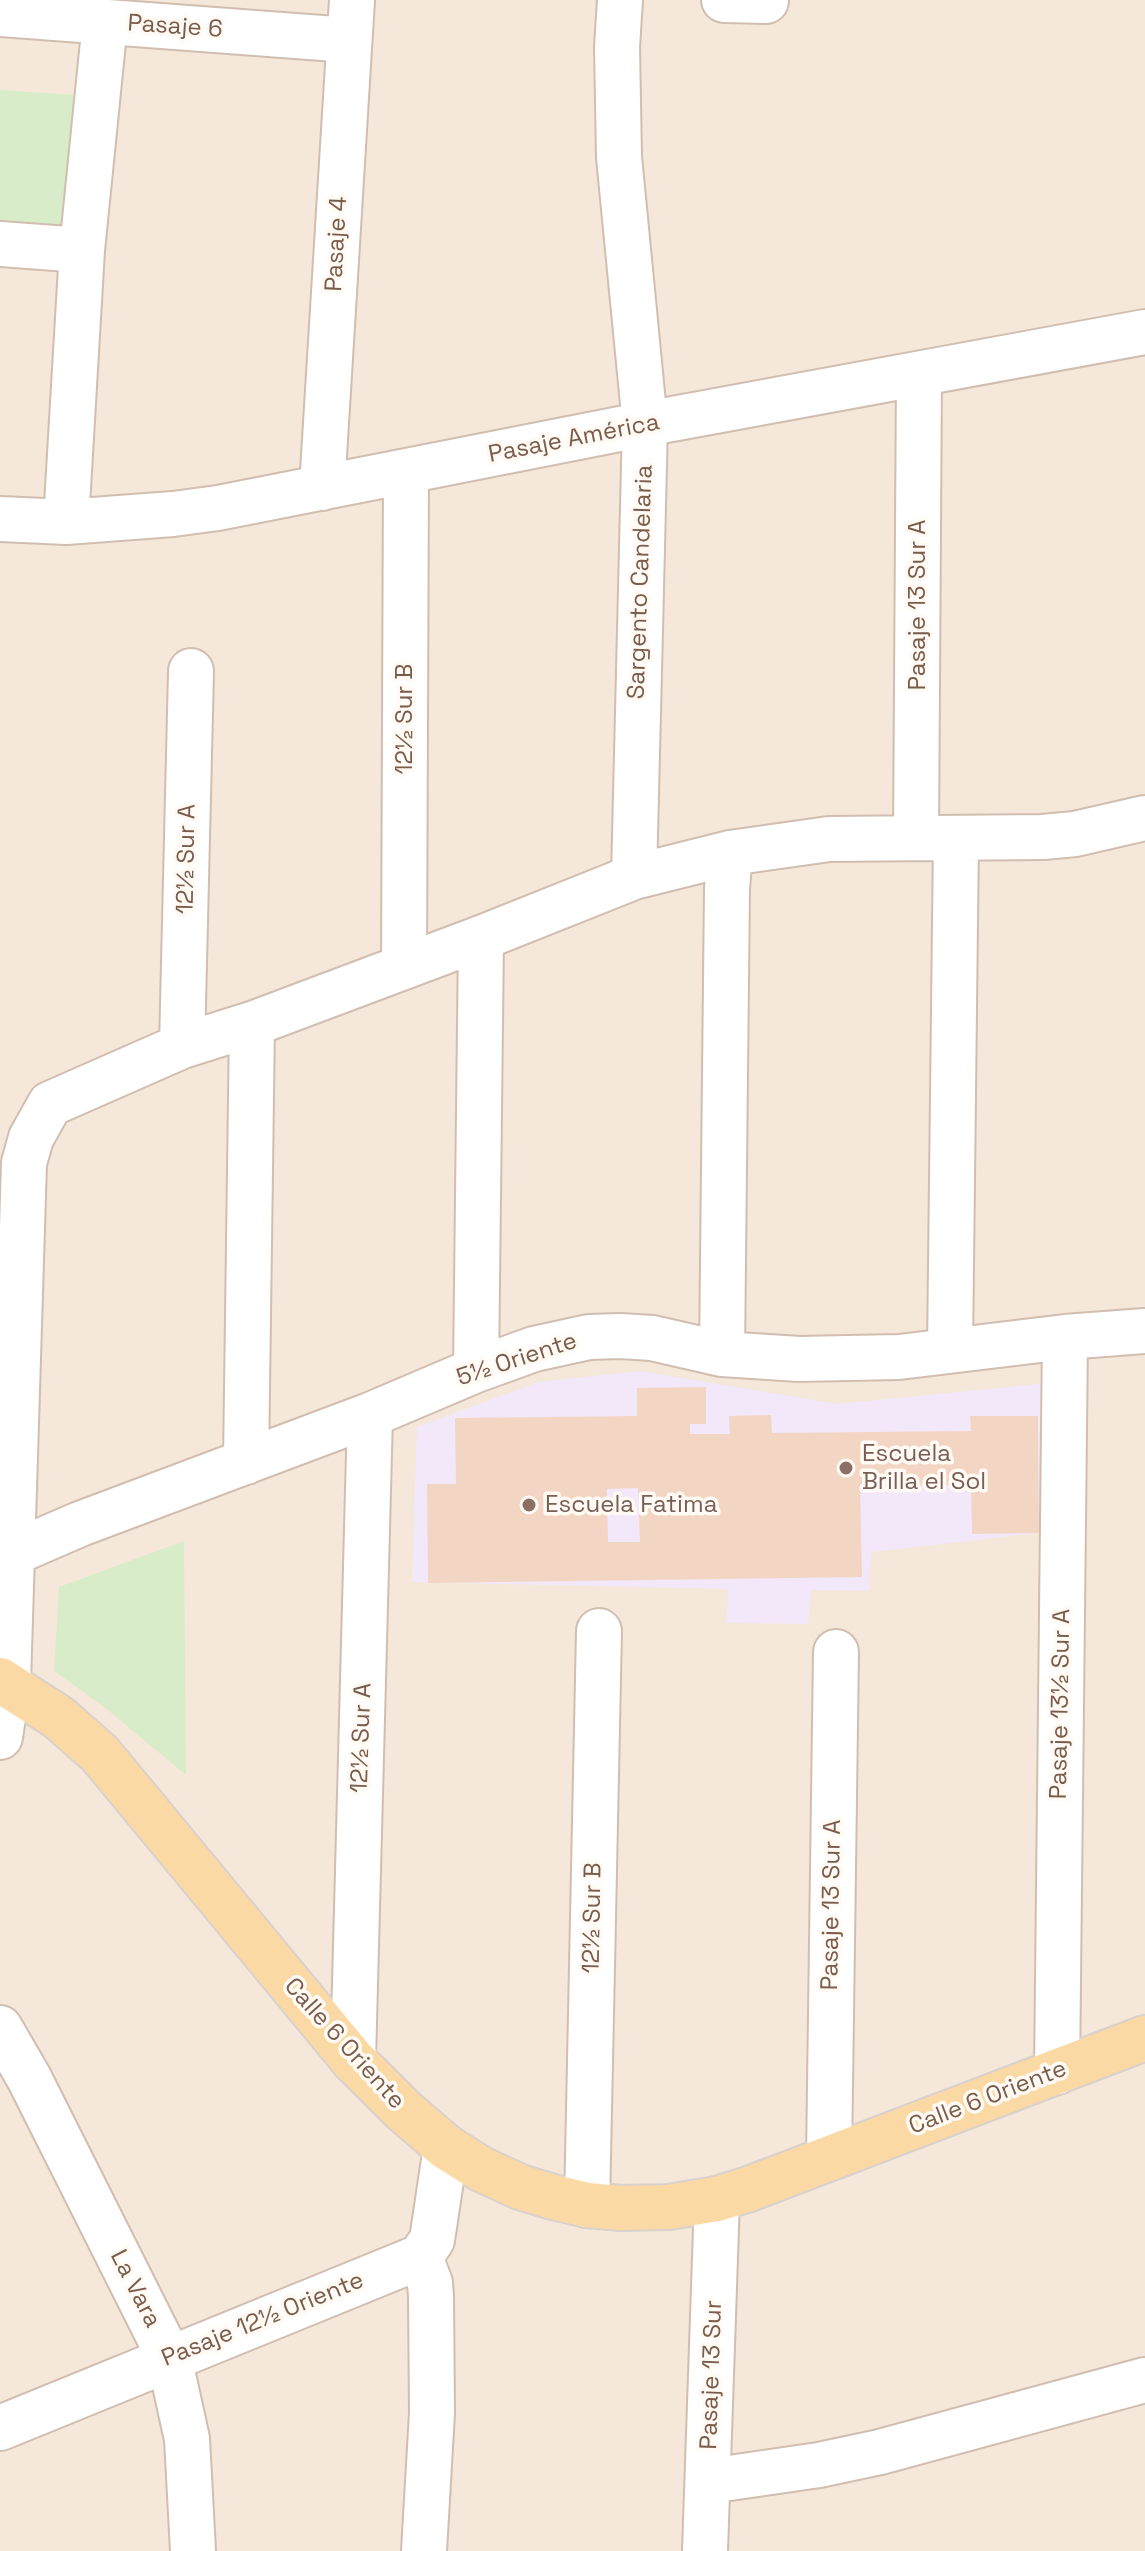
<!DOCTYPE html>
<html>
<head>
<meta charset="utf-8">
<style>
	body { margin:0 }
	canvas { display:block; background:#fdf6ec }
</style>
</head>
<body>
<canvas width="1145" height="2551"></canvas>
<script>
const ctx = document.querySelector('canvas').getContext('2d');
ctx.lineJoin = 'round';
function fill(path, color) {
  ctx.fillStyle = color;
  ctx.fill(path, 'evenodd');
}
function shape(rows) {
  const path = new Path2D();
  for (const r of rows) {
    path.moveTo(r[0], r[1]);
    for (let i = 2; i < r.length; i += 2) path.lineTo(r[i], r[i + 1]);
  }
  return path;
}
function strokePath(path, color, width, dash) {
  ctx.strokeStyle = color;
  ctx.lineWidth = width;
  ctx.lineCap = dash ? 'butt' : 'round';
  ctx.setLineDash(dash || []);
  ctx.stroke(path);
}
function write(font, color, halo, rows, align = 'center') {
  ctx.font = font + ' "Space Grotesk",sans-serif';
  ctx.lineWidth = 7;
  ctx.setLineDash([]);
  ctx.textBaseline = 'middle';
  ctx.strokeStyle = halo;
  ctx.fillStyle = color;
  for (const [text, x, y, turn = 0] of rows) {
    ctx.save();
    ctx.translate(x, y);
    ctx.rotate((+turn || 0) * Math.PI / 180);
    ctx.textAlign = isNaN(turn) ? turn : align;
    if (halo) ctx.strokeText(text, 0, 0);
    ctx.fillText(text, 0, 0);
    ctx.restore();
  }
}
fill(shape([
	[0,0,1145,0,1145,2551,0,2551]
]), '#f5e8da');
fill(shape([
	[641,1371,837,1404,1050,1383,1047,1532,871,1552,869,1591,811,1590,808,1624,726,1623,729,1589,412,1582,417,1427,539,1382]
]), '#f3e8fa');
fill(shape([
	[0,90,75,95,65,247,0,242],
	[184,1541,186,1775,103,1706,54,1671,59,1587]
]), '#d8ecc9');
fill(shape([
	[706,1387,706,1424,690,1424,690,1434,730,1434,729,1416,771,1415,772,1433,971,1431,970,1416,1038,1416,1039,1533,972,1534,971,1485,860,1486,862,1577,428,1583,427,1484,456,1484,455,1418,637,1416,637,1388],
	[638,1488,640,1542,608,1542,607,1489]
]), '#f3d5c3');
const minor = shape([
	[620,0,617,47,619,157,645,424,634,877],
	[724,0,766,1],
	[0,14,349,40],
	[0,244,82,250],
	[322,488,352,0],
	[0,519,66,522,173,514,218,508,645,424,1145,332],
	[66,522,82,250,105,22],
	[916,837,919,374],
	[404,966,406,472],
	[182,1046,191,671],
	[950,1350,956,838],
	[722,1354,727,888,730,853],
	[476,1370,481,938],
	[246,1462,252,1024],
	[13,1553,80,1524,370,1415,476,1370,534,1349,589,1337,620,1336,652,1338,722,1354,799,1359,899,1357,1065,1337,1145,1331],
	[0,1737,8,1683,24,1163,31,1138,50,1104,182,1046,252,1024,481,938,634,877,730,853,829,839,1043,837,1075,834,1145,818],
	[0,2028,29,2078,169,2357,187,2439,193,2551],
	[353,2060,370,1415],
	[1057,2072,1065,1337],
	[829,2158,836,1652],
	[587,2205,599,1631],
	[420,2257,430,2283,431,2297,432,2413,424,2551],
	[0,2428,420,2257,432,2240,446,2147],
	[709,2481,819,2465,880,2452,1145,2380],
	[705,2551,717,2199]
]);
const major = shape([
	[0,1680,58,1717,100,1754,353,2060,403,2110,446,2147,481,2169,520,2187,553,2197,587,2205,621,2208,669,2207,717,2199,749,2189,1145,2038]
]);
strokePath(minor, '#d1beb0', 48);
strokePath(major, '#dad1cd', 48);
strokePath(minor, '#fff', 44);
strokePath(major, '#fbd9a5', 44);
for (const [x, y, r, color] of [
	[846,1468,8,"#8d6e63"],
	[529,1505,8,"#8d6e63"]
]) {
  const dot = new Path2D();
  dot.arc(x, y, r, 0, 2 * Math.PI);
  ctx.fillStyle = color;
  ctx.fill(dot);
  strokePath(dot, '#fffaf3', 3);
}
write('24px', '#7a5c4d', '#fffaf3', [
	["Pasaje 6",175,27,4],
	["Pasaje 4",337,244,-87],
	["Pasaje América",574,439,-11],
	["Sargento Candelaria",641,582,-88],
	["Pasaje 13 Sur A",918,605,-90],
	["12½ Sur B",405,719,-90],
	["12½ Sur A",187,859,-89],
	["5½ Oriente",517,1360,-18],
	["Pasaje 13½ Sur A",1061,1704,-89],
	["12½ Sur A",362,1738,-88],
	["Pasaje 13 Sur A",832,1905,-89],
	["12½ Sur B",593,1918,-89],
	["Calle 6 Oriente",344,2044,48],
	["Calle 6 Oriente",988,2098,-21],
	["La Vara",135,2289,63],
	["Pasaje 12½ Oriente",263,2320,-22],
	["Pasaje 13 Sur",712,2375,-88]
]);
write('24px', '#785e54', '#fffaf3', [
	["Escuela",862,1454],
	["Brilla el Sol",862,1482],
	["Escuela Fatima",545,1505]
], 'left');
</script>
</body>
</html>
